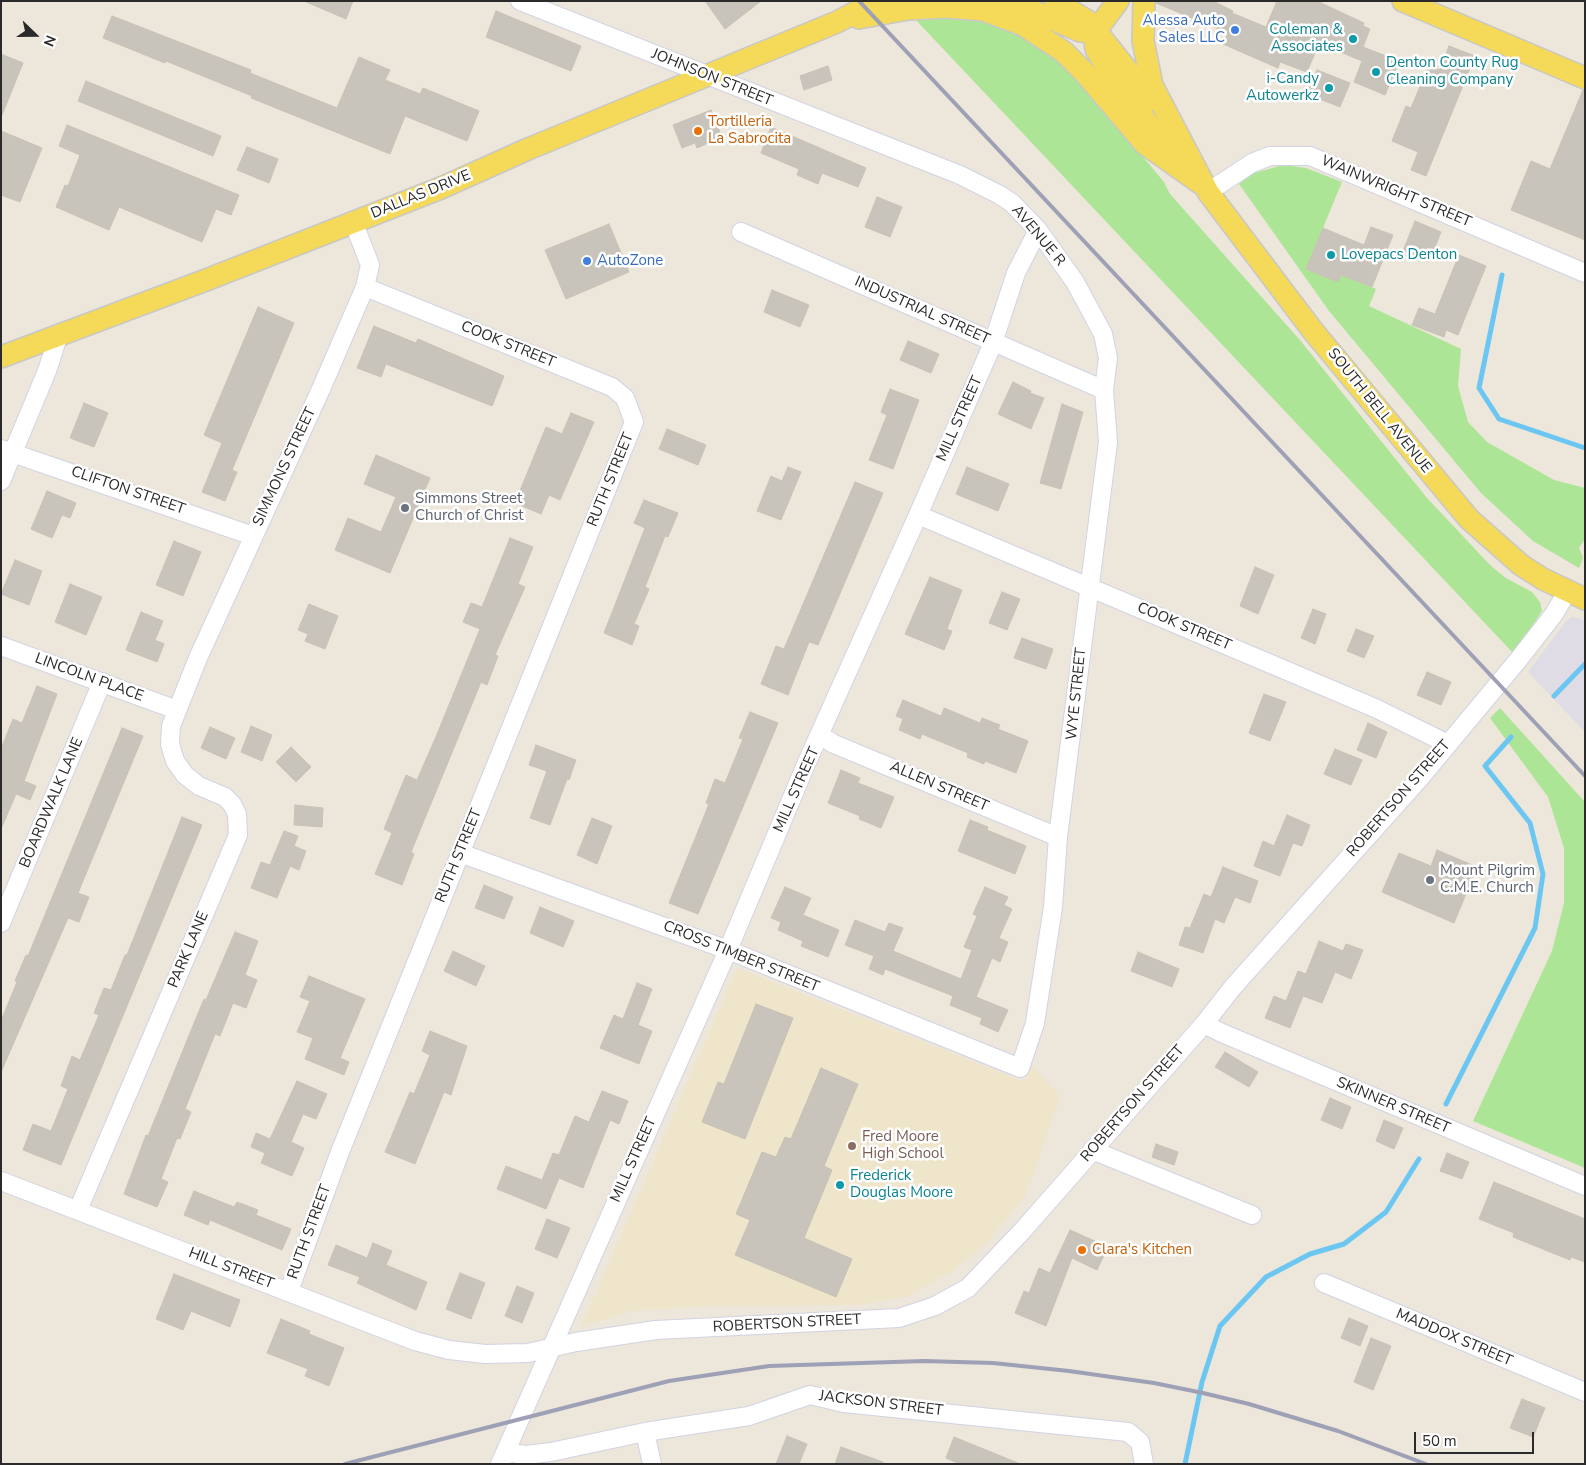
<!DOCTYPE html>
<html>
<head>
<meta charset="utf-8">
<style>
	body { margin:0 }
	#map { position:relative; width:1586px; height:1465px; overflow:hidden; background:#ede6db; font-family:"Nunito Sans",sans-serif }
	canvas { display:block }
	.frame { position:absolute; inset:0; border:2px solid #2a2a2a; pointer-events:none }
	.north { position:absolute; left:10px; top:10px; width:50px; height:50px; -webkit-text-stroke:4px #fff; paint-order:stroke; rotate:112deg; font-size:14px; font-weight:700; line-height:20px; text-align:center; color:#2a2a2a }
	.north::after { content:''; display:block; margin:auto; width:18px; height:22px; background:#2a2a2a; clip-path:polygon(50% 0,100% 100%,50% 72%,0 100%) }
	.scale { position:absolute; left:1414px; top:1432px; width:120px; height:22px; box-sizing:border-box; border:2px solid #2a2a2a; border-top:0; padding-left:6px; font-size:15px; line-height:18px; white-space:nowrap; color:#2a2a2a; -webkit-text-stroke:4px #fff; paint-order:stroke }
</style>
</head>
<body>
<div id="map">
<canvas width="1586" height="1465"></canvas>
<div class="frame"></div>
<div class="north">N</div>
<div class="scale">50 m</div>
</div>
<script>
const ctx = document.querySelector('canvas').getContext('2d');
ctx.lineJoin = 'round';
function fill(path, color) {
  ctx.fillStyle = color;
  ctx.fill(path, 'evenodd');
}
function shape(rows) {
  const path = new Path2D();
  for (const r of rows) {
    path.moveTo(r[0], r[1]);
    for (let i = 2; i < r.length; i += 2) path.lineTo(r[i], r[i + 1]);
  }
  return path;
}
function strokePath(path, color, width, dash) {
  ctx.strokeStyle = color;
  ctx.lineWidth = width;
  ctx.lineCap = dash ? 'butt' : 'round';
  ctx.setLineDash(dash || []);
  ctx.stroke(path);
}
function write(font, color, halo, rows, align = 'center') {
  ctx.font = font + ' "Nunito Sans",sans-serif';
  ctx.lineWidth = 5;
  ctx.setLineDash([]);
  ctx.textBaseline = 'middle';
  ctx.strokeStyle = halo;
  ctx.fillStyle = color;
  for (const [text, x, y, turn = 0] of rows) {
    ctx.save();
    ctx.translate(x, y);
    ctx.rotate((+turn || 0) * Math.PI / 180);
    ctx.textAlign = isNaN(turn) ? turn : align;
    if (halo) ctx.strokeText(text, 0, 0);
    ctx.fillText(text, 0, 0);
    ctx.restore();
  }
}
fill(shape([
	[1572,617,1585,620,1585,732,1528,672,1566,621]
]), '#dfdce5');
fill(shape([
	[737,968,1024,1082,1032,1065,1060,1096,1026,1195,985,1245,953,1271,906,1297,859,1305,713,1306,631,1311,581,1327]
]), '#efe5ca');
fill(shape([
	[914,18,978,18,1016,31,1070,69,1164,182,1170,194,1299,339,1427,498,1491,566,1506,578,1532,592,1540,602,1542,611,1514,654],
	[1283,165,1306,168,1342,182,1306,269,1338,282,1342,275,1376,289,1369,306,1461,349,1458,386,1468,422,1487,442,1554,480,1585,488,1585,539,1579,548,1583,558,1579,568,1533,541,1481,493,1329,311,1239,184,1254,173],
	[1500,708,1585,802,1585,1168,1473,1121,1552,951,1564,903,1564,848,1548,797,1490,718]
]), '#ade596');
strokePath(shape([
	[1502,275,1479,388,1499,419,1585,448],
	[1554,696,1585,664],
	[1446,1104,1535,928,1543,874,1530,823,1485,766,1511,737],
	[1185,1464,1202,1382,1220,1326,1266,1277,1310,1254,1344,1244,1386,1212,1419,1159]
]), '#6bc7f2', 5);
const building = shape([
	[304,1,353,1,346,19,304,1],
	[705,1,761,1,725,29,705,1],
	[1156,1,1213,1,1233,11,1232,13,1266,27,1277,1,1317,1,1364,23,1363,26,1370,29,1363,47,1399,61,1385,95,1354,82,1362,61,1319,43,1307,72,1280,62,1278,68,1223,44,1228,33,1156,3,1156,1],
	[496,11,581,46,571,71,486,37,496,11],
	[112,16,251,70,250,73,337,108,359,57,390,70,385,80,420,94,423,88,479,111,467,141,405,116,390,154,251,98,252,96,166,61,165,63,103,38,112,16],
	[1449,46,1475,56,1426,176,1411,170,1418,152,1392,141,1406,106,1411,108,1429,65,1440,70,1449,46],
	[1,54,23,63,2,115,1,115,1,54],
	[828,66,832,80,804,90,800,76,828,66],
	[1317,70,1350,83,1340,107,1307,94,1317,70],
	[86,81,221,136,213,156,78,101,86,81],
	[1583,90,1585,90,1585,240,1511,210,1531,161,1550,169,1583,90],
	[711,110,722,137,697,148,695,143,682,148,673,125,711,110],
	[67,125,239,195,231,215,216,209,202,242,119,207,109,230,56,207,65,185,68,186,80,155,59,146,67,125],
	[771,127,866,168,858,187,822,173,818,184,797,175,799,169,761,153,771,127],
	[1,131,42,148,20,202,1,195,1,131],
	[247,147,278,159,269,183,237,170,247,147],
	[877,197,902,207,890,237,865,227,877,197],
	[1415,221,1441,232,1429,262,1403,251,1415,221],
	[609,224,629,272,566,299,545,250,609,224],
	[1371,227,1393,235,1372,287,1341,275,1338,282,1306,269,1323,228,1364,245,1371,227],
	[1459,255,1486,266,1458,335,1446,330,1444,337,1412,325,1419,308,1435,314,1459,255],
	[772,290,809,305,800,327,764,312,772,290],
	[258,307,294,323,232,470,237,472,225,501,202,492,222,443,204,435,258,307],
	[374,326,416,343,418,339,504,376,492,406,386,364,381,377,357,368,374,326],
	[908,341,939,354,931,373,900,360,908,341],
	[1013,382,1031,391,1030,393,1044,398,1031,429,998,414,1013,382],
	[890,389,919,400,893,469,869,460,887,415,881,412,890,389],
	[84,403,108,413,94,447,70,438,84,403],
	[1062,404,1083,412,1061,489,1040,483,1062,404],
	[571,413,594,422,560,500,549,495,541,514,515,503,546,427,562,434,571,413],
	[667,429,706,445,698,465,659,449,667,429],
	[376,455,430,478,390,573,335,550,348,518,381,532,396,497,364,484,376,455],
	[788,467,801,472,781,520,757,511,771,476,782,481,788,467],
	[967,467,1009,484,998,511,956,494,967,467],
	[855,482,883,493,818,645,809,642,788,695,761,684,776,646,784,649,855,482],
	[47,491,76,503,70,518,62,515,52,538,31,529,47,491],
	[644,500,678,513,668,537,665,536,645,587,649,589,634,624,639,626,632,645,604,633,645,528,634,523,644,500],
	[510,538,533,547,518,584,525,587,495,655,498,656,487,685,481,682,411,852,414,854,402,885,375,874,392,833,384,829,406,775,417,780,435,739,480,629,463,622,471,603,482,607,510,538],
	[174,541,201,552,183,596,156,585,174,541],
	[15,560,42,571,29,605,1,594,15,560],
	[1255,567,1274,575,1258,614,1240,606,1255,567],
	[930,577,962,590,947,629,952,631,944,650,905,634,930,577],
	[70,584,102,597,86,635,55,622,70,584],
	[1002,592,1020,599,1007,630,989,623,1002,592],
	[309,604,338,616,325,649,305,641,308,634,298,630,309,604],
	[1313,609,1326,614,1315,644,1301,638,1313,609],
	[141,612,163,621,155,640,164,644,157,662,126,650,141,612],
	[1356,629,1374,636,1364,658,1347,651,1356,629],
	[1022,638,1053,649,1046,669,1014,658,1022,638],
	[1427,672,1451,682,1441,705,1417,695,1427,672],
	[37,686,57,694,24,781,36,786,30,800,16,794,1,829,1,749,13,719,22,723,37,686],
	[1264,694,1286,702,1270,741,1249,733,1264,694],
	[903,700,941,716,944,708,980,723,982,718,1000,725,998,729,1028,741,1016,773,985,761,984,764,967,757,968,753,922,734,920,739,899,730,903,719,896,716,903,700],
	[750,712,778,723,698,914,669,903,709,804,706,803,715,779,725,783,743,739,739,738,750,712],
	[1368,723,1387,732,1376,758,1357,750,1368,723],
	[251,726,272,735,262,761,241,752,251,726],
	[210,727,235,738,226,759,201,748,210,727],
	[122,728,143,736,78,893,89,897,79,922,68,918,1,1072,1,1021,17,982,15,981,26,955,28,956,122,728],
	[536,745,576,760,569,780,567,779,550,825,530,818,547,771,529,765,536,745],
	[291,747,311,767,296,782,276,762,291,747],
	[1335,749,1362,760,1351,785,1324,774,1335,749],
	[841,770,860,778,858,783,894,797,881,828,859,819,860,816,828,803,841,770],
	[295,805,323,808,322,827,294,825,295,805],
	[1287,815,1310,825,1302,846,1293,843,1280,876,1254,866,1263,841,1274,846,1287,815],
	[182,817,202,825,61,1165,23,1150,33,1124,51,1131,68,1089,61,1086,72,1056,80,1060,99,1015,94,1013,104,988,111,990,125,955,127,955,182,817],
	[592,818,612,826,597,864,577,855,592,818],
	[970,820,988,827,987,830,1026,846,1015,874,958,851,970,820],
	[284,831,298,836,294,846,306,851,299,870,290,866,277,898,251,888,261,862,270,865,284,831],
	[1437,850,1477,867,1454,923,1382,892,1399,853,1431,866,1437,850],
	[1223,867,1258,881,1250,903,1235,897,1224,923,1215,919,1203,953,1179,945,1185,927,1190,928,1204,894,1211,897,1223,867],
	[484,885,513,897,504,919,475,908,484,885],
	[785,887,811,898,803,915,839,930,828,957,801,946,803,941,778,930,781,922,771,918,785,887],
	[985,887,1008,897,1004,905,1012,909,999,938,1008,942,1000,962,992,958,976,997,1008,1010,998,1032,980,1024,982,1018,950,1005,953,996,885,969,883,975,869,969,874,956,845,945,855,920,885,932,889,923,903,928,893,951,961,979,972,950,964,947,977,916,973,914,985,887],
	[540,907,574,921,563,947,530,933,540,907],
	[235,932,258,941,245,975,257,980,246,1008,233,1003,220,1036,215,1034,185,1109,191,1112,180,1139,177,1138,161,1179,168,1182,157,1207,124,1194,146,1135,148,1136,190,1033,204,999,206,1000,235,932],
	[1319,941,1343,951,1346,944,1363,950,1351,979,1335,972,1322,1003,1303,996,1290,1028,1265,1018,1274,996,1286,1001,1298,971,1306,974,1319,941],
	[453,951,485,966,476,986,444,971,453,951],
	[1138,952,1179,969,1172,987,1131,971,1138,952],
	[309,976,365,999,340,1058,349,1062,344,1075,305,1059,313,1038,297,1032,310,1001,300,997,309,976],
	[637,983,652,989,638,1025,652,1031,639,1064,600,1048,614,1015,623,1019,637,983],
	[756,1004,793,1018,745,1139,702,1122,718,1082,724,1084,756,1004],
	[430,1031,467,1046,451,1095,444,1092,415,1164,385,1152,410,1092,414,1094,430,1055,422,1051,430,1031],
	[1225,1052,1258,1072,1249,1087,1215,1067,1225,1052],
	[821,1068,858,1084,824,1166,832,1170,804,1238,852,1259,836,1297,735,1255,750,1220,736,1214,762,1152,776,1157,785,1137,791,1139,821,1068],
	[297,1081,327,1094,316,1119,303,1114,291,1142,304,1148,292,1176,261,1163,265,1153,251,1147,256,1133,270,1139,297,1081],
	[602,1091,628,1101,619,1124,610,1120,583,1188,559,1178,546,1209,497,1189,506,1166,542,1180,553,1153,559,1155,575,1116,589,1122,602,1091],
	[1330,1098,1351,1107,1342,1129,1321,1120,1330,1098],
	[1384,1120,1403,1128,1394,1149,1376,1141,1384,1120],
	[1156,1144,1178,1152,1174,1165,1152,1157,1156,1144],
	[1447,1153,1469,1162,1462,1179,1440,1171,1447,1153],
	[1494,1182,1585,1219,1585,1262,1571,1257,1570,1260,1513,1237,1514,1233,1479,1219,1494,1182],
	[194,1191,234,1207,237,1202,258,1210,256,1215,291,1229,282,1250,210,1220,208,1225,184,1215,194,1191],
	[547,1219,570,1228,557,1258,535,1249,547,1219],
	[1070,1230,1108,1247,1097,1270,1072,1258,1046,1326,1015,1313,1024,1291,1029,1293,1039,1268,1050,1273,1070,1230],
	[373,1243,392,1251,386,1265,427,1282,416,1310,357,1283,360,1277,328,1265,336,1245,367,1258,373,1243],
	[460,1273,485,1283,471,1319,446,1309,460,1273],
	[174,1274,240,1300,230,1327,191,1311,183,1330,156,1319,174,1274],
	[517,1286,534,1293,522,1323,505,1316,517,1286],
	[1349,1318,1368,1326,1360,1346,1341,1338,1349,1318],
	[281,1319,310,1331,309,1334,344,1348,329,1386,305,1376,308,1369,267,1353,281,1319],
	[1371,1338,1391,1346,1373,1390,1354,1382,1371,1338],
	[1522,1399,1545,1408,1533,1437,1510,1428,1522,1399],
	[787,1436,807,1444,799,1464,776,1464,787,1436],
	[954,1437,1018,1463,1018,1464,960,1464,946,1458,954,1437],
	[841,1447,883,1462,883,1464,835,1464,841,1447]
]);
fill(building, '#c8c3bb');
strokePath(building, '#c8c2b5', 1);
const minor = shape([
	[1208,192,1252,163,1270,156,1310,156,1585,273],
	[741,232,1104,390],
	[1,449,253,536],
	[1,481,47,371,59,334],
	[918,515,1375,708,1448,744],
	[1,646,177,710],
	[821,736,834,744,1058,837],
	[460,853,728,950,1020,1068,1035,1023,1053,907,1058,837,1108,442,1104,390,1108,358,1103,334,1075,282,1038,230,1012,203,1000,195,960,175,520,1],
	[1,923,102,682],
	[1204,1024,1222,1033,1585,1186],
	[1092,1150,1252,1215],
	[1,1181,415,1341,449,1350,485,1354,528,1353,576,1342,656,1330,899,1318,935,1306,968,1288,1023,1230,1204,1024,1233,987,1420,778,1519,659,1554,614,1567,592],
	[78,1210,238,835,237,814,232,804,225,797,199,786,185,775,175,761,170,744,171,726,198,658,321,389,365,287,370,265,353,221],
	[1324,1283,1585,1392],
	[289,1291,340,1152,634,422,625,398,612,387,365,287],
	[645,1432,652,1464],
	[505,1452,525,1455,551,1452,645,1432,749,1416,810,1395,844,1403,1128,1432,1140,1442,1144,1464],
	[500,1464,728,950,807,762,918,515,993,343,1016,273,1038,230]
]);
const major = shape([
	[1055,1,1089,22,1151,100],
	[1144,1,1143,41,1152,85,1208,192,1313,331,1469,519,1521,565,1543,579,1585,599],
	[1403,1,1585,78],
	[984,3,1026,8,1080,31,1095,32],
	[859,18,908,9,947,7,983,10,1023,25,1064,52,1084,72,1145,144,1200,183],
	[1095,32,1118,1],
	[1094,35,1096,49,1108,70,1173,157],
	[1,357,206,280,441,188,528,149,837,22,877,1]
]);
strokePath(minor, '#d1d3e3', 20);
strokePath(major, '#c8c8c8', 24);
strokePath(minor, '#fff', 18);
strokePath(major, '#f5d958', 21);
strokePath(shape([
	[859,1,1585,776],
	[345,1464,669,1381,769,1366,924,1361,993,1363,1069,1371,1154,1383,1203,1393,1249,1404,1338,1431,1426,1464]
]), '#9ea0b5', 4);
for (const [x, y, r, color] of [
	[1235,30,5,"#3f7fe0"],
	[1353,39,5,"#0f9aa8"],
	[1376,72,5,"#0f9aa8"],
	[1329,88,5,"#0f9aa8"],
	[698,131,5,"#e8710a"],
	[1331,255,5,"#0f9aa8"],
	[587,261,5,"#3f7fe0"],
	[405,508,5,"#6b7280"],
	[1430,880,5,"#6b7280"],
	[852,1146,5,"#8d6e63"],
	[840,1185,5,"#0f9aa8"],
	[1082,1250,5,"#e8710a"]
]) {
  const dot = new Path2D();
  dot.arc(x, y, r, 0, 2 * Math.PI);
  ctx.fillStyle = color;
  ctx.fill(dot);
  strokePath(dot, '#fff', 2);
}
write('15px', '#366cbe', '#fff', [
	["Alessa Auto",1225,21],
	["Sales LLC",1225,38],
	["AutoZone",597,261,"left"]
], 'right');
write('15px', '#0d838f', '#fff', [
	["Coleman &",1343,30,"right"],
	["Associates",1343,47,"right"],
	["Denton County Rug",1386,63],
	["Cleaning Company",1386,80],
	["i-Candy",1319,79,"right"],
	["Autowerkz",1319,96,"right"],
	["Lovepacs Denton",1341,255],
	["Frederick",850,1176],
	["Douglas Moore",850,1193]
], 'left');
write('15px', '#2a2a2a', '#fff', [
	["JOHNSON STREET",712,78,22],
	["WAINWRIGHT STREET",1396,192,23],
	["DALLAS DRIVE",421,195,-22],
	["AVENUE R",1038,236,50],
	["INDUSTRIAL STREET",922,311,24],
	["COOK STREET",508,345,22],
	["SOUTH BELL AVENUE",1379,411,51],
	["MILL STREET",960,419,-66],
	["SIMMONS STREET",285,467,-65],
	["RUTH STREET",611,480,-68],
	["CLIFTON STREET",128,491,19],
	["COOK STREET",1184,627,23],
	["LINCOLN PLACE",89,678,20],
	["WYE STREET",1077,694,-84],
	["ALLEN STREET",939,787,23],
	["MILL STREET",797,790,-66],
	["ROBERTSON STREET",1399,799,-49],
	["BOARDWALK LANE",52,803,-67],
	["RUTH STREET",459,856,-68],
	["PARK LANE",189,950,-67],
	["CROSS TIMBER STREET",741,957,22],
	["ROBERTSON STREET",1133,1104,-49],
	["SKINNER STREET",1393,1106,23],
	["MILL STREET",634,1160,-66],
	["RUTH STREET",310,1232,-70],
	["HILL STREET",231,1269,21],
	["ROBERTSON STREET",787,1324,-3],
	["MADDOX STREET",1454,1338,23],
	["JACKSON STREET",881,1404,7]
]);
write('15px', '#c56008', '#fff', [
	["Tortilleria",708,122],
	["La Sabrocita",708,139],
	["Clara's Kitchen",1092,1250]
], 'left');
write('15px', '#5b616d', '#fff', [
	["Simmons Street",415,499],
	["Church of Christ",415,516],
	["Mount Pilgrim",1440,871],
	["C.M.E. Church",1440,888]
], 'left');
write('15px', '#785e54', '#fff', [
	["Fred Moore",862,1137],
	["High School",862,1154]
], 'left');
</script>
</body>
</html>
